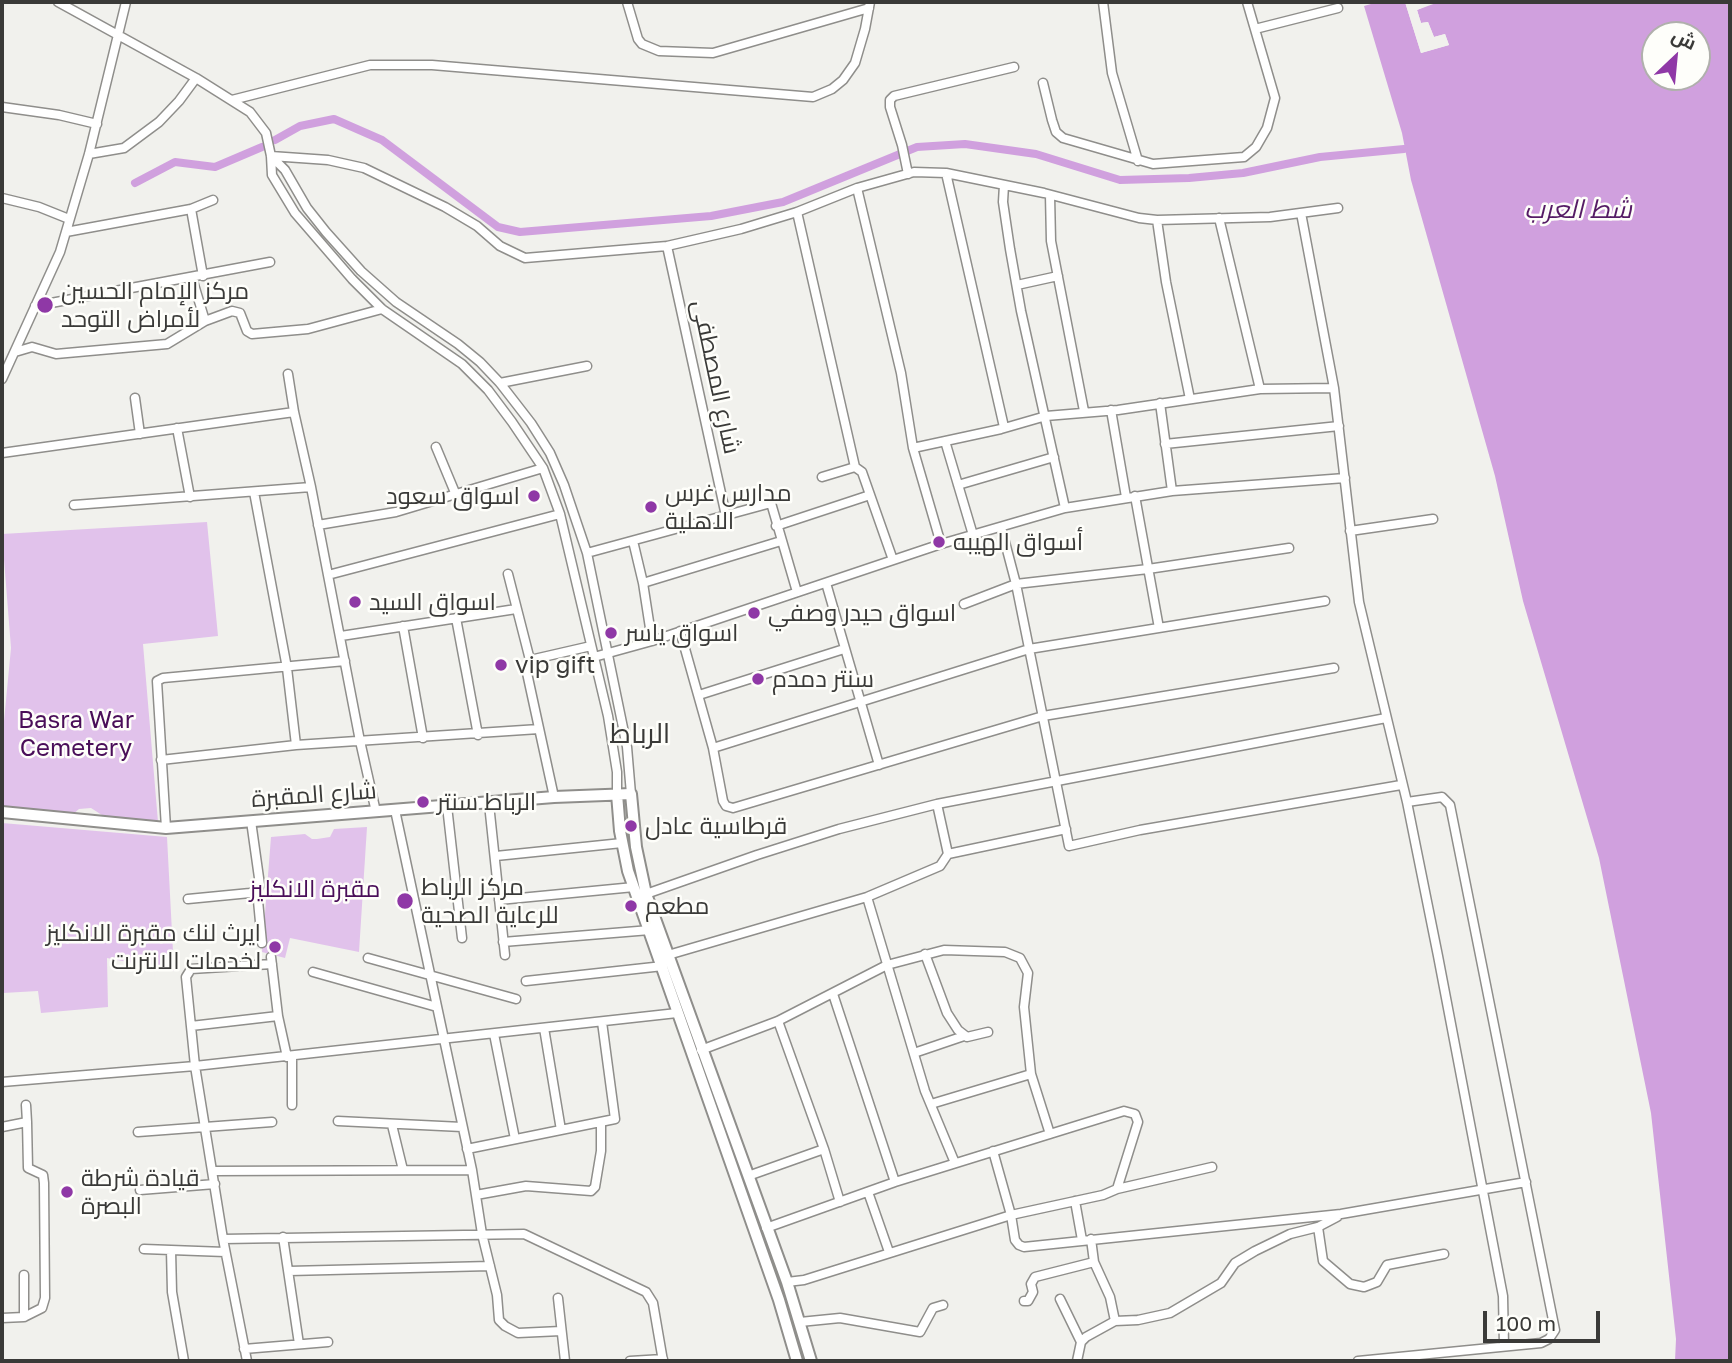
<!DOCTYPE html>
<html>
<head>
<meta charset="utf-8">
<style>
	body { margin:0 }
	#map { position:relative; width:1732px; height:1363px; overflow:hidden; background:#f1f1ed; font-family:"Golos Text",Cairo,sans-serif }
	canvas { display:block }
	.frame { position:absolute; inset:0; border:4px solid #3a3a38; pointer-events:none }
	.north { position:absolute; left:1641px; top:21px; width:70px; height:70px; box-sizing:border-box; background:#fefefa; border:2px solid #b0b0ac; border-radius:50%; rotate:26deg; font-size:19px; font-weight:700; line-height:28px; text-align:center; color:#3a3a38 }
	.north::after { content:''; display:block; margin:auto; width:24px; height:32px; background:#8f38a6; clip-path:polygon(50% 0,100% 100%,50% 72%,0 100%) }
	.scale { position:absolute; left:1483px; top:1311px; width:117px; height:32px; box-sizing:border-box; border:4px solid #3a3a38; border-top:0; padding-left:9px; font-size:21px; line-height:24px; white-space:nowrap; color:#3a3a38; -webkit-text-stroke:5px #fefefa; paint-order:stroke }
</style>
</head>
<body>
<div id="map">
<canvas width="1732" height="1363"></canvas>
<div class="frame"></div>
<div class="north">ش</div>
<div class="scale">100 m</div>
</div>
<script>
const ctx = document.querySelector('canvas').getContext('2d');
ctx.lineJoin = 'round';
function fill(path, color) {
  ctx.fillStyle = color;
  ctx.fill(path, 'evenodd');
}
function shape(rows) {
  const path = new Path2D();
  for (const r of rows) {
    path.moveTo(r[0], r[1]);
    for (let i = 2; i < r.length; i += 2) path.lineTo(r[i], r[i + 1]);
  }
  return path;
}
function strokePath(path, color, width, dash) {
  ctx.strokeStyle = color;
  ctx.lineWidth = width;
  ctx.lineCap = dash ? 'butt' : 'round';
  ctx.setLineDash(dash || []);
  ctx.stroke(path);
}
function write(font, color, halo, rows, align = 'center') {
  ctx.font = font + ' "Golos Text",Cairo,sans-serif';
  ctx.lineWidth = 5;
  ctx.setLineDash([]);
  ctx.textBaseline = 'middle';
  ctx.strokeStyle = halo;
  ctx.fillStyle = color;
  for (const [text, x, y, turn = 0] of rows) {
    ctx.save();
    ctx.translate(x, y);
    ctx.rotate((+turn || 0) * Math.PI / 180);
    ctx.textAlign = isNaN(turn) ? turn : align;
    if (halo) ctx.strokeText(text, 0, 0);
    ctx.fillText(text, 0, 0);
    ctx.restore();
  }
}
fill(shape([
	[207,522,218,636,143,644,158,822,105,817,91,808,79,809,72,815,2,808,2,742,11,648,2,534],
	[2,823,167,837,174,971,107,958,108,1007,41,1013,38,991,3,993],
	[367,827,359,952,290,938,285,958,262,952,271,837,305,834,312,839,317,839,330,837,334,829]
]), '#e1c2eb');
fill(shape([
	[1378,2,1405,2,1421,53,1449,45,1445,34,1434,37,1428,22,1421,23,1417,10,1435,2,1730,2,1730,1361,1675,1361,1676,1339,1651,1113,1599,858,1523,601,1495,476,1411,180,1402,133,1364,6],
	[1655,35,1697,35,1697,77,1655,77]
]), '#d0a0de');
fill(shape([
	[1405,2,1408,2,1423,49,1444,42,1443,38,1432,40,1426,26,1419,25,1414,9,1435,2,1436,3,1417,10,1421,23,1428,22,1434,37,1445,34,1449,45,1421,53]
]), '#f1f1ed');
strokePath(shape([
	[275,140,300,126,334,119,382,140,498,227,520,232,711,216,783,202,917,147,965,144,1036,154,1120,180,1189,178,1243,173,1320,157,1404,149],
	[135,183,175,162,215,167,262,147]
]), '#d0a0de', 8);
const minor = shape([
	[58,2,196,78,250,112,266,133,271,156,272,175,295,213,352,279,382,309,462,364,488,390,512,422,543,468,560,514,608,716,617,772,617,794],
	[627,2,638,39,642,44,659,51,713,53,869,8],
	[1103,2,1112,73,1138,161],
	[1255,29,1338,8],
	[1043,83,1052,120,1056,132,1063,138,1153,164,1244,157,1256,147,1267,128,1275,98,1247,2],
	[232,100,370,65,432,65,813,97,832,89,843,80,855,63,865,29,870,2],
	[2,107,59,115,97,124],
	[89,154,124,148,159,122,179,101,196,78],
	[271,156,328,160,364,168,445,207,477,226,500,246,525,258,667,246,741,229,797,212,857,188,914,172,946,173,1044,193,1139,218,1157,220,1270,217,1338,208],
	[271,156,285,170,307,208,326,232,361,271,396,302,458,344,480,362,500,383,531,423,550,453,564,485,587,553,627,747,631,794],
	[946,173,1004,427],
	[908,174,902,145,890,107,890,100,894,96,1014,67],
	[1004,185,1003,202,1010,249,1021,311,1065,508],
	[857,188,901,373,913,448,941,544],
	[1050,195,1051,241,1084,411],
	[2,198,39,207,69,219],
	[191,209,203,276],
	[797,212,855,467],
	[1301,213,1334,388,1359,602,1407,802,1438,956,1503,1296,1504,1346],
	[1219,218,1260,389],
	[1157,220,1166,282,1190,399],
	[66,232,191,209,213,200],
	[667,246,726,516],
	[192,278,205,321],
	[1017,285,1058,276],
	[35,306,270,262],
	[15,352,32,347,56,354,167,344,205,321,232,311,240,313,247,331,252,334,308,329,382,309],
	[288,374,294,412,311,487,360,741,376,812],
	[2,379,60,252,89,154,126,2],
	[500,383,587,366],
	[135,398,140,434],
	[1160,403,1172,491],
	[1111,410,1126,497],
	[177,428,190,497],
	[945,441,973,535],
	[1165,444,1339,426],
	[436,447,456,495],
	[913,448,1001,429,1046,416,1118,410,1260,389,1334,388],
	[2,453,294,412],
	[822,477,855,467,862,472,893,560],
	[958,485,1054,457],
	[254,492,287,668,296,745],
	[1135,496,1159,628],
	[74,505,311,487],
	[318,525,396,512,543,468],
	[776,526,870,495],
	[1001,527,1016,584,1069,846,1140,830,1401,785],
	[1350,531,1433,519],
	[633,541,643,583,652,641],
	[587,553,771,503,797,592],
	[508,574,530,660,527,673,554,797],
	[328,575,560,514],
	[643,583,781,541],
	[826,583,879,765],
	[964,604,1016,584,1148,569,1289,548],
	[456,618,478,735],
	[403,626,423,738],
	[680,631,713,748,723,801,726,806,733,808,1043,716,1334,668],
	[341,636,516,609],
	[594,657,652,641,941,544,1065,508,1172,491,1345,478],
	[530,660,591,646],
	[699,695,844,649],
	[713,748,1029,649,1325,601],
	[161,760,296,745,539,729],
	[489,804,505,955],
	[447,806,462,938],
	[395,810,472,1170,482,1234,497,1295,499,1320,505,1326,518,1333,561,1331],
	[251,821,260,885,257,890,262,943],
	[166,828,157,681,163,678,345,661],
	[948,854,1066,829],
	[496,856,622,843],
	[646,894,757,855,839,829,937,804,1386,718],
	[867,897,925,1091,955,1163],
	[188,899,250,893,257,890],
	[499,900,634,887],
	[503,942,650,930],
	[925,954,947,1013,958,1030,967,1037,988,1032],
	[668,955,867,897,940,866,948,854,937,804],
	[271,957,278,1016,287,1057],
	[368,958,516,999],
	[313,972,437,1007],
	[526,981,663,966],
	[833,994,895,1182],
	[778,1021,824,1149,840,1202],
	[191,1026,278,1016],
	[544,1028,561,1130],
	[494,1034,515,1139],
	[701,1050,778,1021,887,965,944,950,1005,952,1020,958,1028,973,1024,1007,1031,1074,1050,1134],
	[914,1053,964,1036],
	[292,1056,292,1105],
	[2,1082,195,1066,677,1013],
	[931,1104,1031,1074],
	[338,1121,462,1127],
	[392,1125,403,1170],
	[2,1127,27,1122,26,1105],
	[138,1132,272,1122],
	[467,1149,615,1119,602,1022],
	[993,1151,1011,1215,1015,1240,1019,1245,1024,1247,1341,1214,1526,1182],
	[213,1171,472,1170],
	[748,1176,824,1149],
	[1117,1189,1212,1167],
	[140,1190,215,1184],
	[868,1192,889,1252],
	[476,1195,526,1186,591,1191,595,1187,601,1151,601,1123],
	[1075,1201,1082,1240],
	[1318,1227,1323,1261,1350,1284,1364,1287,1377,1282,1387,1265,1444,1254],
	[766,1228,895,1182,1124,1111,1135,1114,1138,1122,1117,1189,1103,1195,1011,1215,804,1280,787,1282],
	[283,1237,299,1344],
	[223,1239,524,1234,646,1292,653,1303,663,1361],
	[1091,1239,1094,1262,1110,1297,1115,1321],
	[144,1249,225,1252],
	[171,1250,172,1292,184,1361],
	[289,1271,490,1266],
	[558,1298,565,1361],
	[1060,1299,1081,1342],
	[1024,1301,1028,1301,1033,1292,1031,1284,1035,1277,1094,1262],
	[24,1317,24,1275],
	[2,1318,24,1317,42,1308,45,1298,44,1183,43,1175,28,1168,27,1122],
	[800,1322,840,1318,920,1332,933,1308,943,1305],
	[244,1349,328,1342],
	[247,1361,223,1239,195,1066,186,977,191,969,272,964],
	[630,1361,663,1359],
	[1077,1361,1081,1342,1086,1337,1115,1321,1138,1320,1170,1313,1221,1283,1235,1263,1255,1251,1290,1234,1318,1227,1337,1217],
	[1358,1361,1541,1343,1549,1339,1555,1330,1450,805,1442,797,1407,802]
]);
const major = shape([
	[617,794,620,831,628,871,779,1300,797,1361],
	[2,812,166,828,554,797,631,794,636,847,646,894,787,1282,811,1361]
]);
strokePath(minor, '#8f8e8b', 11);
strokePath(major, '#8f8e8b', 14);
strokePath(minor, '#fff', 8);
strokePath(major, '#fff', 10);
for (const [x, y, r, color] of [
	[45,305,9,"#8f38a6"],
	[534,496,7,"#8f38a6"],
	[651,507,7,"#8f38a6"],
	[939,542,7,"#8f38a6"],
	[355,602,7,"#8f38a6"],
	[754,613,7,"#8f38a6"],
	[611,633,7,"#8f38a6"],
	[501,665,7,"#8f38a6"],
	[758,679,7,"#8f38a6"],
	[423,802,7,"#8f38a6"],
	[631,826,7,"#8f38a6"],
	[405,901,9,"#8f38a6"],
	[631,906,7,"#8f38a6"],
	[275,947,7,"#8f38a6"],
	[67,1192,7,"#8f38a6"]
]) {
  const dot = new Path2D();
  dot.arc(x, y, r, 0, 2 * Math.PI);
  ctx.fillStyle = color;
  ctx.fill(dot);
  strokePath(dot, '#fefefa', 2.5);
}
write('24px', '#3a3a38', '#fefefa', [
	["مركز الإمام الحسين",61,291],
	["لأمراض التوحد",61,319],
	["مدارس غرس",665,493],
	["الاهلية",665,521],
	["اسواق سعود",520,496,"right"],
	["أسواق الهيبه",953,542],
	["اسواق السيد",369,602],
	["اسواق حيدر وصفي",768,613],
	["اسواق ياسر",625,633],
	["vip gift",515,665],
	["سنتر دمدم",772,679],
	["الرباط سنتر",437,802],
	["قرطاسية عادل",645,826],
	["مركز الرباط",421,887],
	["للرعاية الصحية",421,915],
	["مطعم",645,906],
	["ايرث لنك مقبرة الانكليز",261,933,"right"],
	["لخدمات الانترنت",261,961,"right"],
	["قيادة شرطة",81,1178],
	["البصرة",81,1206]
], 'left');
write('24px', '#3a3a38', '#fefefa', [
	["شارع المصطفى",716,377,78],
	["شارع المقبرة",314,795,-4]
]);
write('24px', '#4a0e59', '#fefefa', [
	["Basra War",76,720],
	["Cemetery",76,748],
	["مقبرة الانكليز",315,889]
]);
write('italic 26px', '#551b65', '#fefefa', [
	["شط العرب",1578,210]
]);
write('28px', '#3a3a38', '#fefefa', [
	["الرباط",640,734]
]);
</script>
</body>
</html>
